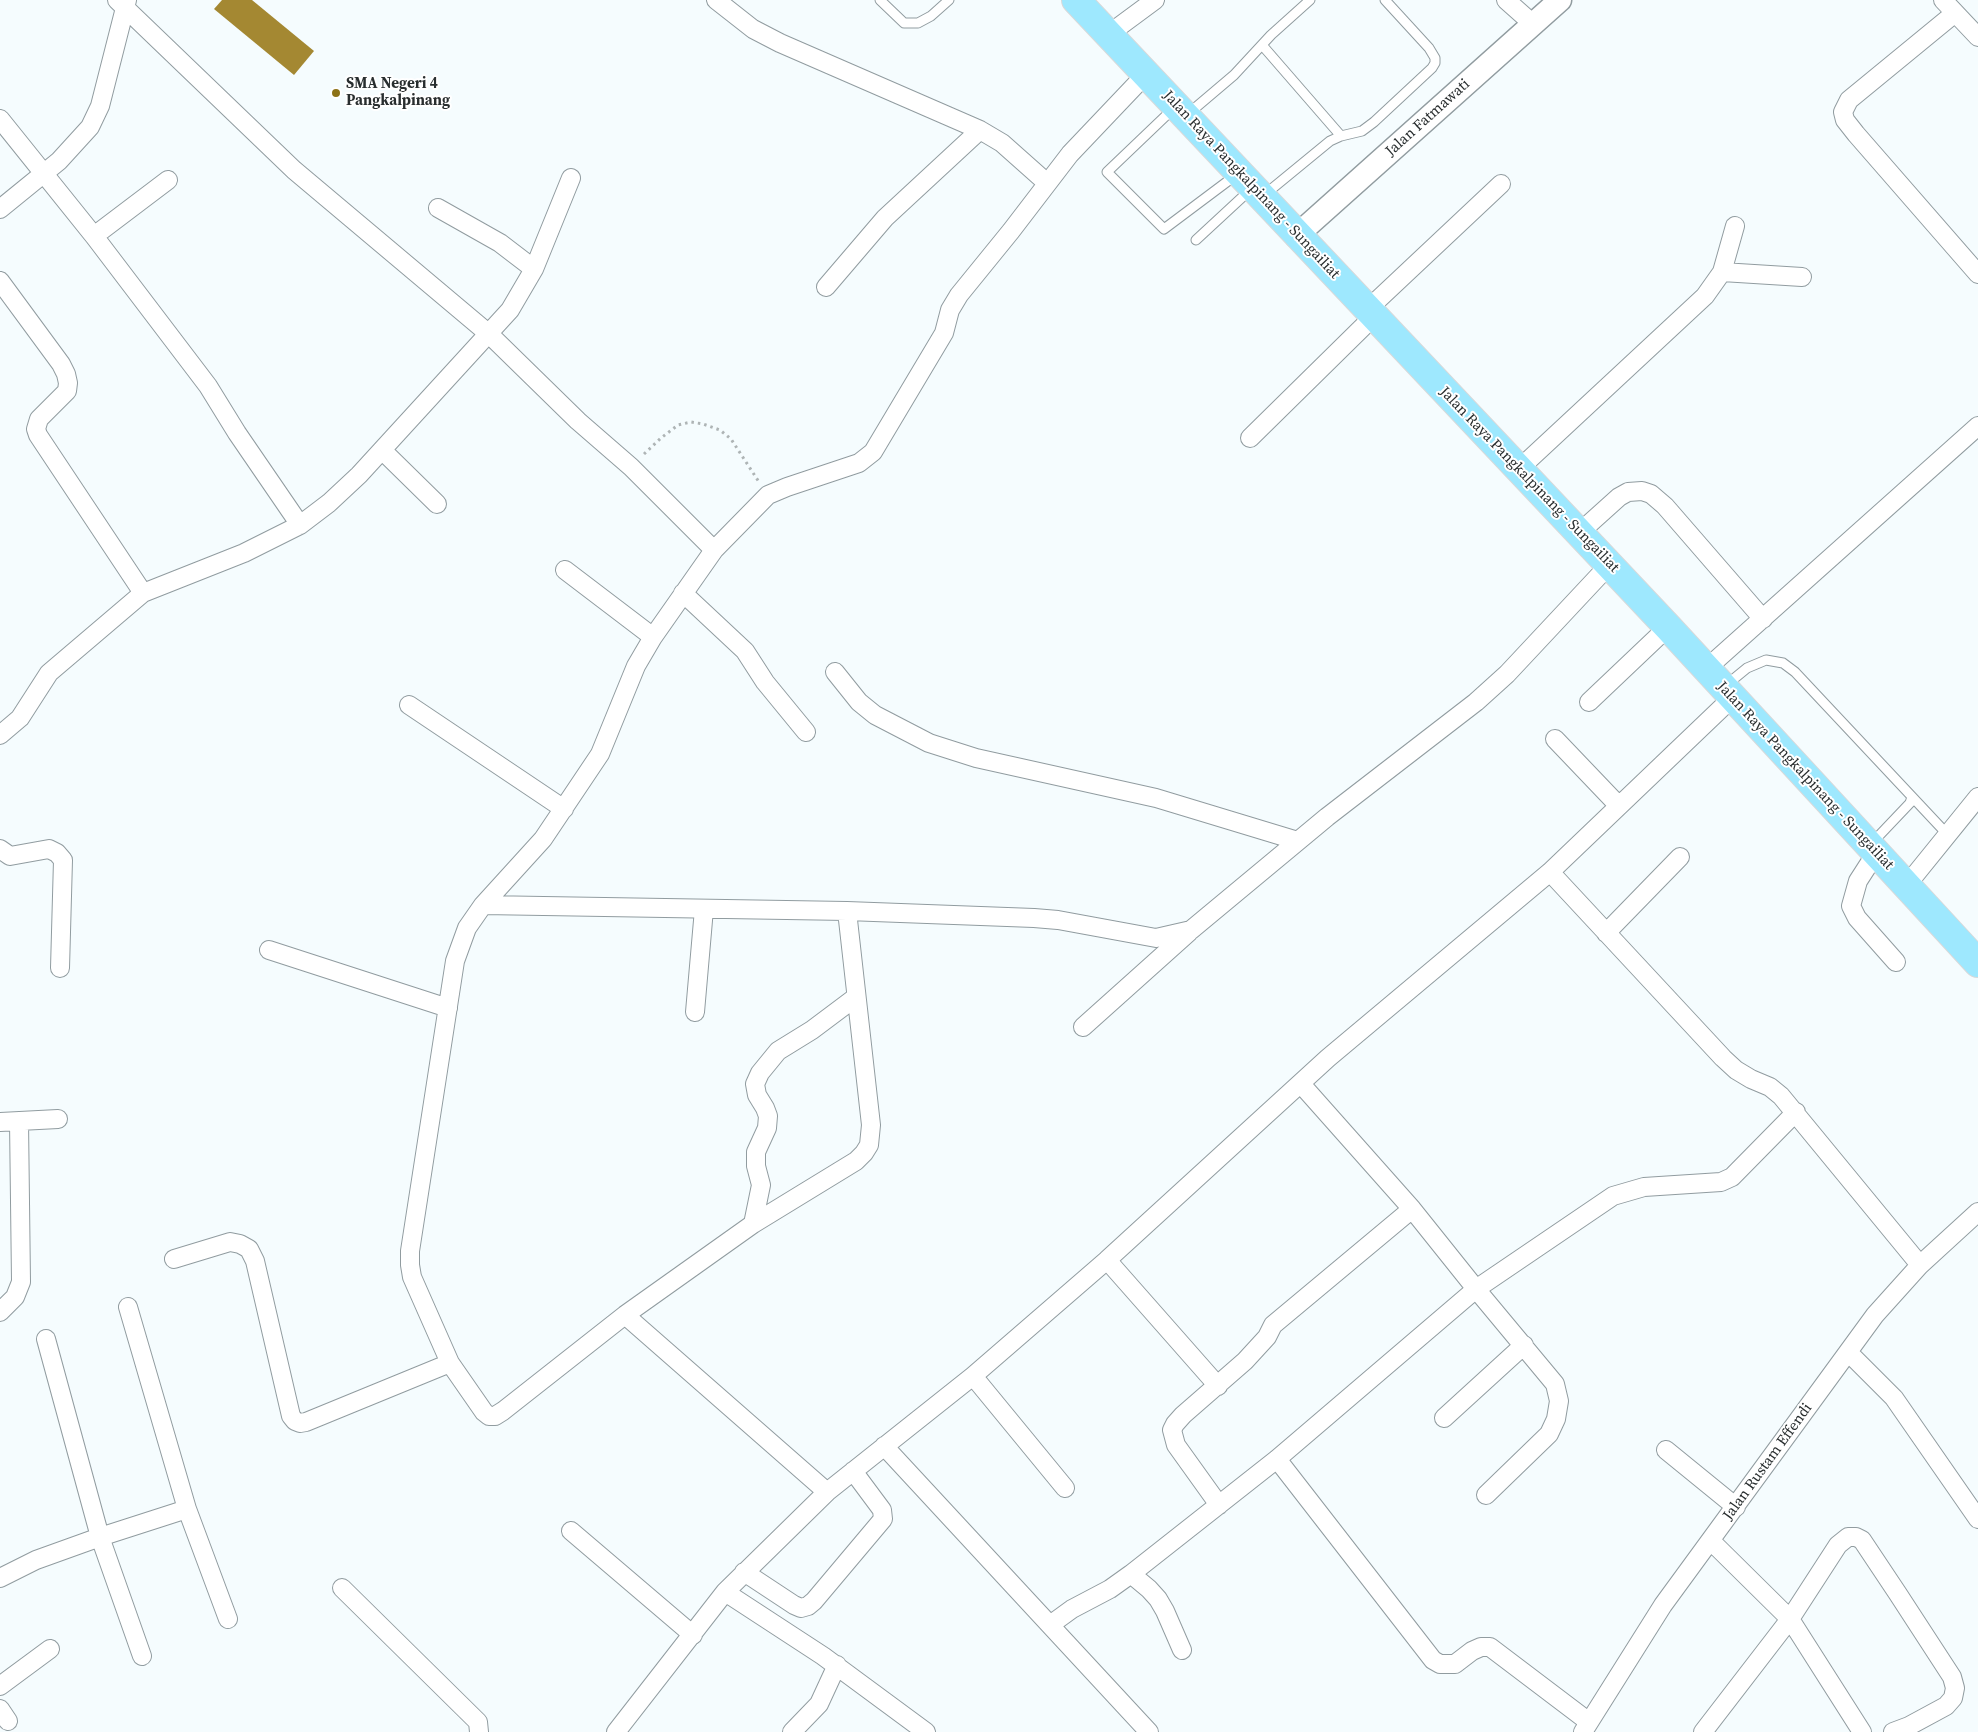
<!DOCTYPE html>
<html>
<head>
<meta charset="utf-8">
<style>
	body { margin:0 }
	canvas { display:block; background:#f5fcfe }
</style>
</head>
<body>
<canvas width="1978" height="1732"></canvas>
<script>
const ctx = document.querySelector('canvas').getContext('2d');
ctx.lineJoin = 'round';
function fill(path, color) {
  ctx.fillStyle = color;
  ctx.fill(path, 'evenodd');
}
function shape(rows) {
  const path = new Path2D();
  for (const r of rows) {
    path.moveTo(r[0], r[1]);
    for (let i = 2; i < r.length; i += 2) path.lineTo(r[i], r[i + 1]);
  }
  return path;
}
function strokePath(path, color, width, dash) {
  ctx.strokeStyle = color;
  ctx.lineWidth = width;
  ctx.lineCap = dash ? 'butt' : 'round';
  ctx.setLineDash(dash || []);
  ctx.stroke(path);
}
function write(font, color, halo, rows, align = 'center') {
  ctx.font = font + ' "Source Serif 4",serif';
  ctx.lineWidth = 4;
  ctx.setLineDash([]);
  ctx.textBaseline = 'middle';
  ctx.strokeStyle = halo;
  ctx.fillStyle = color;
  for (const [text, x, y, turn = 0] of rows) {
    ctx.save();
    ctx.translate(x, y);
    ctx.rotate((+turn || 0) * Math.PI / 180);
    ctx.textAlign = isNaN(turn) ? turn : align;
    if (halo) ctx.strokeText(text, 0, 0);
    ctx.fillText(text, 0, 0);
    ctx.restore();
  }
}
fill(shape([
	[222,0,252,0,314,51,294,75,214,9]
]), '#a48832');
const service = shape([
	[880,0,904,23,918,23,931,16,949,0],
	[1262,45,1341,136],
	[1174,108,1107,172,1164,229,1236,175],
	[1188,114,1234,75,1271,35,1310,0],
	[1263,196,1330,141,1341,136,1362,131,1374,122,1432,68,1435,63,1435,58,1429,48,1385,0],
	[1196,240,1250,190],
	[1725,686,1747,668,1766,660,1783,663,1795,672,1947,834],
	[1872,843,1910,803,1912,797]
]);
const minor = shape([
	[117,0,294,170,489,334,578,421,631,467,714,550],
	[716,0,753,29,780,43,980,130,1002,143,1047,183],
	[1506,0,1533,24],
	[1943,0,1978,37],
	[1955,13,1849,100,1843,112,1845,120,1856,134,1978,274],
	[1109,34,1155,0],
	[0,119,94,236,208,386,237,433,300,525],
	[438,208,500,243,534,269],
	[0,209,59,161,90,127,100,106,127,0],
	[94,236,168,180],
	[1722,272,1802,277],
	[0,281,61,364,66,374,68,383,67,391,39,419,36,429,38,435,143,593],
	[826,287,885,218,980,130],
	[1367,310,1501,184],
	[1250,438,1373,317],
	[383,451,437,504],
	[1519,469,1705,296,1722,272,1735,226],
	[1579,533,1619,497,1628,492,1642,491,1651,494,1665,506,1763,619],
	[565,570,653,637],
	[683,593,745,651,765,682,806,732],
	[1706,669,1978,426],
	[835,672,859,702,875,715,929,743,976,758,1156,798,1298,841],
	[1589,702,1668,627],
	[409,705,564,809],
	[0,735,20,718,49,673,143,593,244,553,300,525,329,503,359,475,510,310,534,269,571,178],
	[1555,739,1619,806],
	[0,849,10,856,49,849,57,853,63,860,60,968],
	[1876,853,1858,881,1851,906,1857,918,1896,962],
	[1550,872,1723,1058,1736,1070,1751,1079,1770,1087,1781,1096,1920,1265],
	[1906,886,1978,797],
	[483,905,847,911,1034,918,1058,920,1156,938,1191,930,1327,817,1476,702,1507,674,1609,565],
	[847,911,871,1125,869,1145,864,1153,856,1161,753,1224,625,1315,503,1411,495,1416,489,1416,484,1412,450,1363,412,1277,410,1265,410,1251,455,961,467,928,483,905,543,839,600,754,636,666,653,637,714,550,768,495,787,487,859,463,873,452,944,333,950,310,959,295,1011,231,1070,154,1147,73],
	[1606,933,1680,857],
	[269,950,448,1008],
	[695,1012,704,909],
	[1083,1027,1189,932],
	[1301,1084,1412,1209,1476,1289,1555,1384,1559,1401,1556,1419,1549,1434,1486,1495],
	[0,1122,58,1119],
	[753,1224,761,1185,756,1166,756,1152,767,1128,768,1116,765,1108,757,1095,755,1084,760,1073,778,1051,812,1030,856,997],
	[174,1259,230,1242,240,1244,249,1249,255,1261,291,1416,295,1421,300,1423,306,1422,450,1363],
	[1107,1260,1218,1386],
	[128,1307,187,1509],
	[0,1312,15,1297,21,1282,19,1121],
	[625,1315,827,1492],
	[46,1339,100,1537,142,1656],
	[1848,1352,1894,1398,1978,1519],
	[973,1376,1065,1488],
	[1444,1418,1524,1345],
	[884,1446,1149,1732],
	[1666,1450,1736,1507],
	[1277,1459,1433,1660,1440,1664,1455,1664,1472,1651,1481,1647,1490,1647,1589,1722],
	[1219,1505,1176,1445,1172,1430,1175,1424,1183,1415,1245,1361,1267,1337,1273,1325,1412,1209],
	[571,1531,693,1635],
	[1711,1541,1790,1619,1862,1732],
	[744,1572,794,1605,801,1608,808,1606,814,1601,883,1519,882,1510,853,1471],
	[1131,1574,1149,1589,1158,1599,1165,1611,1182,1650],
	[0,1578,36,1560,100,1537,187,1509,228,1619],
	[342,1588,478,1722,479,1732],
	[725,1592,823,1656,926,1732],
	[1050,1625,1072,1609,1110,1589,1131,1574,1277,1459,1476,1289,1613,1196,1644,1187,1721,1182,1732,1177,1796,1112],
	[0,1686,50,1649],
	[0,1709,8,1721],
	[616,1732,725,1592,827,1492,973,1376,1107,1260,1328,1058,1550,872,1732,698],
	[792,1732,819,1704,837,1665],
	[1583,1732,1663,1605,1875,1315,1920,1265,1978,1212],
	[1703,1732,1790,1619,1838,1545,1848,1537,1856,1537,1862,1540,1898,1594,1952,1677,1955,1688,1953,1698,1946,1706,1909,1726,1893,1732]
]);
const tertiary = shape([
	[1296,236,1560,0]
]);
const trunk = shape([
	[1076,0,1668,627,1978,963]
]);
strokePath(service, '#919ca0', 11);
strokePath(minor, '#919ca0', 20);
strokePath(tertiary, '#919ca0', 25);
strokePath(trunk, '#d8d9da', 30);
strokePath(shape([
	[644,454,661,438,678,425,691,422,703,424,720,430,731,439,759,482]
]), '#aeb4b5', 3, [2.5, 4]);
strokePath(service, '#fff', 9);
strokePath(minor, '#fff', 18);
strokePath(tertiary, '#fff', 22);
strokePath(trunk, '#9ee8fe', 28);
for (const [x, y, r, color] of [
	[336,93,5,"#8d7216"]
]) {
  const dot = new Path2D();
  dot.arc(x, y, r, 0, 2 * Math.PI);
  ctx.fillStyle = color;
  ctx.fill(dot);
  strokePath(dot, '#fff', 2);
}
write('bold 15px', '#292e2f', '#fff', [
	["SMA Negeri 4",346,84],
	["Pangkalpinang",346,101]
], 'left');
write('15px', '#292e2f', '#fff', [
	["Jalan Fatmawati",1428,118,-42],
	["Jalan Raya Pangkalpinang - Sungailiat",1251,185,47],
	["Jalan Raya Pangkalpinang - Sungailiat",1529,480,46],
	["Jalan Raya Pangkalpinang - Sungailiat",1805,776,47],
	["Jalan Rustam Effendi",1768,1462,-54]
]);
</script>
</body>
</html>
